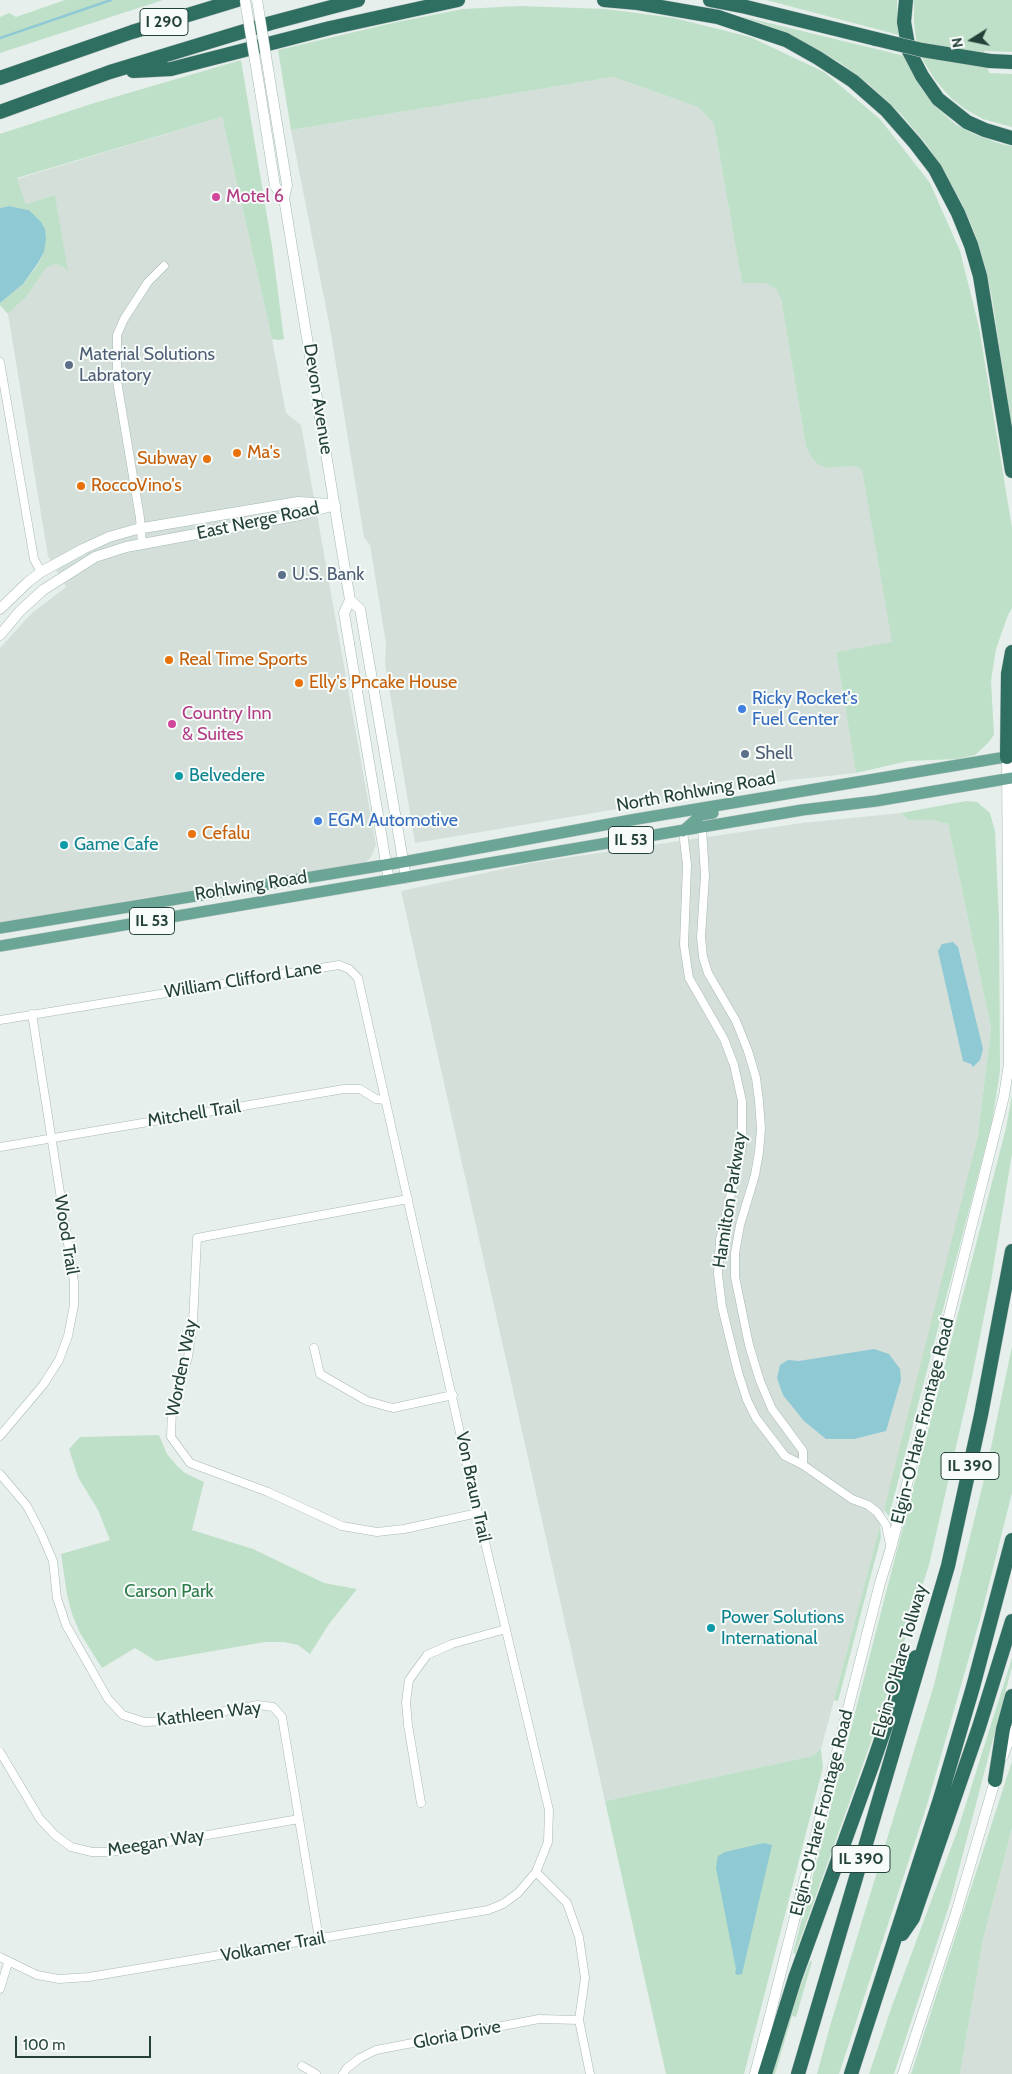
<!DOCTYPE html>
<html>
<head>
<meta charset="utf-8">
<style>
	body { margin:0 }
	#map { position:relative; width:1012px; height:2074px; overflow:hidden; background:#e6efeb; font-family:Cabin,sans-serif }
	canvas { display:block }
	.north { position:absolute; left:947px; top:15px; width:50px; height:50px; -webkit-text-stroke:4px #f7fbf9; paint-order:stroke; rotate:260deg; font-size:14px; font-weight:700; line-height:20px; text-align:center; color:#24423a }
	.north::after { content:''; display:block; margin:auto; width:18px; height:22px; background:#24423a; clip-path:polygon(50% 0,100% 100%,50% 72%,0 100%) }
	.scale { position:absolute; left:15px; top:2036px; width:136px; height:22px; box-sizing:border-box; border:2px solid #24423a; border-top:0; padding-left:6px; font-size:15px; line-height:18px; white-space:nowrap; color:#24423a; -webkit-text-stroke:4px #f7fbf9; paint-order:stroke }
</style>
</head>
<body>
<div id="map">
<canvas width="1012" height="2074"></canvas>
<div class="north">N</div>
<div class="scale">100 m</div>
</div>
<script>
const ctx = document.querySelector('canvas').getContext('2d');
ctx.lineJoin = 'round';
function fill(path, color) {
  ctx.fillStyle = color;
  ctx.fill(path, 'evenodd');
}
function shape(rows) {
  const path = new Path2D();
  for (const r of rows) {
    path.moveTo(r[0], r[1]);
    for (let i = 2; i < r.length; i += 2) path.lineTo(r[i], r[i + 1]);
  }
  return path;
}
function strokePath(path, color, width, dash) {
  ctx.strokeStyle = color;
  ctx.lineWidth = width;
  ctx.lineCap = dash ? 'butt' : 'round';
  ctx.setLineDash(dash || []);
  ctx.stroke(path);
}
function write(font, color, halo, rows, align = 'center') {
  ctx.font = font + ' Cabin,sans-serif';
  ctx.lineWidth = 4;
  ctx.setLineDash([]);
  ctx.textBaseline = 'middle';
  ctx.strokeStyle = halo;
  ctx.fillStyle = color;
  for (const [text, x, y, turn = 0] of rows) {
    ctx.save();
    ctx.translate(x, y);
    ctx.rotate((+turn || 0) * Math.PI / 180);
    ctx.textAlign = isNaN(turn) ? turn : align;
    if (halo) ctx.strokeText(text, 0, 0);
    ctx.fillText(text, 0, 0);
    ctx.restore();
  }
}
fill(shape([
	[613,77,698,107,714,124,742,283,765,283,776,289,781,299,806,447,812,458,829,468,854,466,862,470,893,643,836,652,856,773,790,780,415,843,385,664,386,643,370,545,364,537,330,328,291,130],
	[222,117,272,339,286,413,301,425,376,845,370,859,363,863,132,900,0,926,0,648,32,613,66,587,48,556,8,314,26,297,45,268,55,264,60,265,67,270,55,195,26,204,17,179],
	[901,813,908,820,932,820,948,824,991,1028,978,1135,909,1418,821,1749,812,1756,605,1801,401,891,531,863,802,823],
	[1012,1828,1012,2074,960,2074,983,1940]
]), '#d4dfda');
fill(shape([
	[65,0,163,0,0,53,0,17,9,13,16,17],
	[766,0,897,0,897,23,899,35],
	[914,0,1012,0,1012,52,984,51,989,73,1012,74,1012,127,983,119,965,109,951,98,936,81,924,62,916,39,914,23],
	[520,6,606,9,674,18,750,37,824,72,880,119,930,183,960,251,979,327,1012,528,1012,608,1008,615,996,649,991,681,994,735,988,743,975,755,957,759,908,761,856,773,836,652,892,642,862,470,854,466,829,468,819,465,812,458,806,447,781,299,776,289,765,283,742,283,714,124,698,107,613,77,291,130,278,50,397,22,463,9],
	[740,16,905,56,921,88,935,106,955,124,974,134,1001,144,1012,146,1012,432,992,298,985,266,974,231,962,204,942,168,924,141,900,113,869,84,839,62,809,45,775,28],
	[241,60,272,246,284,339,279,340,272,339,222,117,17,178,26,204,55,195,68,271,60,265,55,264,46,268,26,297,8,314,0,305,0,303,23,284,38,264,44,252,45,229,29,210,9,206,0,208,0,134,91,104],
	[966,801,977,802,990,813,995,831,999,919,1000,1071,992,1122,889,1516,884,1510,978,1135,991,1028,948,824,932,820,908,820,901,813],
	[1012,1095,1012,1154,991,1281,972,1377,929,1565,877,1725,795,1954,793,1953,1006,1128],
	[1012,1346,1012,1493,982,1612,927,1805,839,2074,817,2074,830,2026,934,1685,987,1467],
	[159,1435,167,1454,178,1467,185,1473,204,1482,192,1530,253,1549,324,1583,357,1589,329,1624,310,1654,298,1645,284,1642,265,1642,156,1661,135,1648,102,1668,80,1633,72,1614,67,1594,61,1554,110,1540,98,1510,78,1477,69,1449,80,1437],
	[880,1526,881,1537,838,1701,834,1700],
	[1012,1658,1012,1667,950,1903,894,2074,869,2074,892,2006,958,1829],
	[821,1749,823,1767,744,2074,666,2074,605,1801,812,1756],
	[1012,1761,1012,1828,983,1940,960,2074,911,2074],
	[810,1961,812,1962,796,2017,792,2016,775,2074,771,2074,784,2030]
]), '#bfe0c8');
fill(shape([
	[9,206,29,210,41,222,45,229,46,239,44,252,38,263,23,284,0,303,0,208],
	[953,942,958,947,983,1049,980,1060,973,1067,971,1064,963,1061,938,951,942,944],
	[874,1349,889,1354,900,1369,901,1380,886,1431,854,1439,826,1439,804,1421,783,1395,777,1378,780,1365,788,1360,799,1361],
	[764,1843,772,1845,742,1974,737,1975,735,1972,736,1969,716,1868,717,1860,718,1856,725,1852]
]), '#8ec9d4');
strokePath(shape([
	[0,38,111,0]
]), '#8ec9d4', 2.5);
const street = shape([
	[0,362,34,559,41,572],
	[142,544,140,518,117,381,117,335,124,319,148,282,164,266],
	[702,828,705,876,701,937,703,957,708,973,736,1021,748,1051,756,1078,759,1101,761,1129,759,1152,755,1175,740,1225,735,1253,735,1277,749,1345,760,1381,772,1409,803,1451,803,1465],
	[683,831,687,865,684,945,689,978,724,1039,734,1065,742,1101,742,1147,720,1240,718,1274,722,1307,738,1372,747,1400,756,1418,785,1456,803,1465,852,1499,868,1505,877,1512,886,1525,890,1545],
	[0,1020,339,965,349,969,358,978,478,1513,549,1810,548,1842,536,1872,518,1893,503,1904,488,1910,89,1977,59,1979,37,1975,0,1957],
	[0,1147,344,1089,360,1089,376,1099,385,1100],
	[408,1199,197,1238,193,1322,188,1357,172,1409,171,1437,190,1463,268,1492,342,1526,377,1532,404,1529,478,1513],
	[314,1348,320,1374,367,1401,393,1408,453,1395],
	[0,1436,43,1385,59,1360,68,1336,74,1305,74,1282,32,1014],
	[0,1474,27,1506,41,1533,53,1561,57,1598,66,1625,108,1699,123,1715,144,1722,170,1721,258,1705,273,1707,282,1717,319,1939],
	[0,1752,40,1819,55,1835,71,1847,92,1852,111,1852,299,1819],
	[421,1803,408,1725,406,1702,409,1680,427,1655,452,1644,506,1629],
	[536,1872,567,1903,579,1937,585,1978,579,2020,590,2074],
	[0,1989,8,1963],
	[302,2066,316,2074],
	[343,2074,347,2068,360,2058,376,2050,539,2019,579,2020]
]);
const secondary = shape([
	[271,87,287,185,284,198,350,600,344,613,389,881],
	[260,91,275,186,284,198],
	[350,600,360,609,406,878],
	[0,609,28,582,41,572,83,549,109,537,137,529,298,502,331,504],
	[0,635,20,611,43,590,95,557,126,547,300,515,335,505],
	[1003,1756,1012,1731],
	[755,2074,880,1583,891,1548,1004,1096,1009,1064,1007,757],
	[903,2074,956,1913,997,1774]
]);
const primary = shape([
	[683,831,701,815,713,813],
	[0,928,403,862,631,820,1012,756],
	[0,946,802,810,876,801,1012,778]
]);
const highway = shape([
	[604,0,638,3,718,17,786,40,818,58,853,81,886,110,915,143,935,169,958,213,971,245,980,276,1012,471],
	[710,0,746,7,876,39],
	[906,0,904,22,909,51,922,76,938,99,967,122,985,130,1012,138],
	[990,61,1012,62],
	[133,71,171,69,330,28,458,0],
	[0,78,132,32,237,0],
	[0,112,110,72,271,23,358,0],
	[1007,757,1008,674,1012,652],
	[995,1780,1003,1729,1012,1696],
	[902,1934,913,1918,979,1727,1012,1621],
	[765,2074,795,1978,872,1766,902,1679,916,1657],
	[798,2074,948,1566,981,1415,1012,1251],
	[851,2074,940,1799,973,1687,1012,1540]
]);
strokePath(street, '#a8b8b2', 9);
strokePath(secondary, '#a4bbb3', 11);
strokePath(primary, '#c2cac8', 12);
strokePath(highway, '#c2cac8', 15);
strokePath(street, '#fff', 8);
strokePath(secondary, '#fff', 10);
strokePath(primary, '#6aa596', 11);
strokePath(highway, '#2f6f62', 14);
const secondaryBridge = shape([
	[245,0,260,91],
	[257,0,271,87]
]);
const highwayBridge = shape([
	[876,39,922,50,990,61]
]);
strokePath(secondaryBridge, '#a4bbb3', 11, []);
strokePath(highwayBridge, '#c2cac8', 15, []);
strokePath(secondaryBridge, '#fff', 10);
strokePath(highwayBridge, '#2f6f62', 14);
for (const [x, y, r, color] of [
	[216,197,5,"#d1479c"],
	[69,365,5,"#5c6f8a"],
	[237,453,5,"#e8710a"],
	[207,459,5,"#e8710a"],
	[81,486,5,"#e8710a"],
	[282,575,5,"#5c6f8a"],
	[169,660,5,"#e8710a"],
	[299,683,5,"#e8710a"],
	[742,709,5,"#3f7fe0"],
	[172,724,5,"#d1479c"],
	[745,754,5,"#5c6f8a"],
	[179,776,5,"#0f9aa8"],
	[318,821,5,"#3f7fe0"],
	[192,834,5,"#e8710a"],
	[64,845,5,"#0f9aa8"],
	[711,1628,5,"#0f9aa8"]
]) {
  const dot = new Path2D();
  dot.arc(x, y, r, 0, 2 * Math.PI);
  ctx.fillStyle = color;
  ctx.fill(dot);
  strokePath(dot, '#f7fbf9', 2);
}
for (const [x, y, w] of [
	[164,22,48],
	[631,840,45],
	[152,921,45],
	[970,1466,58],
	[861,1859,58]
]) {
  const box = new Path2D();
  box.roundRect(x - w / 2, y - 13.5, w, 27, 4);
  ctx.fillStyle = '#f7fbf9';
  ctx.fill(box);
  strokePath(box, '#24423a', 1);
}
write('bold 16px', '#24423a', null, [
	["I 290",164,22],
	["IL 53",631,840],
	["IL 53",152,921],
	["IL 390",970,1466],
	["IL 390",861,1859]
]);
write('18px', '#b23c85', '#f7fbf9', [
	["Motel 6",226,197],
	["Country Inn",182,714],
	["& Suites",182,735]
], 'left');
write('18px', '#4e5e75', '#f7fbf9', [
	["Material Solutions",79,355],
	["Labratory",79,376],
	["U.S. Bank",292,575],
	["Shell",755,754]
], 'left');
write('18px', '#24423a', '#f7fbf9', [
	["Devon Avenue",318,399,81],
	["East Nerge Road",258,521,-12],
	["North Rohlwing Road",696,792,-10],
	["Rohlwing Road",251,886,-9],
	["William Clifford Lane",243,980,-9],
	["Mitchell Trail",194,1114,-9],
	["Hamilton Parkway",730,1200,-81],
	["Wood Trail",66,1235,81],
	["Worden Way",182,1368,-79],
	["Elgin-O'Hare Frontage Road",923,1421,-76],
	["Von Braun Trail",473,1487,78],
	["Elgin-O'Hare Tollway",900,1661,-74],
	["Kathleen Way",209,1714,-7],
	["Elgin-O'Hare Frontage Road",822,1813,-76],
	["Meegan Way",156,1843,-9],
	["Volkamer Trail",273,1947,-10],
	["Gloria Drive",457,2035,-11]
]);
write('18px', '#c56008', '#f7fbf9', [
	["Ma's",247,453],
	["Subway",197,459,"right"],
	["RoccoVino's",91,486],
	["Real Time Sports",179,660],
	["Elly's Pncake House",309,683],
	["Cefalu",202,834]
], 'left');
write('18px', '#366cbe', '#f7fbf9', [
	["Ricky Rocket's",752,699],
	["Fuel Center",752,720],
	["EGM Automotive",328,821]
], 'left');
write('18px', '#0d838f', '#f7fbf9', [
	["Belvedere",189,776],
	["Game Cafe",74,845],
	["Power Solutions",721,1618],
	["International",721,1639]
], 'left');
write('18px', '#2d7a4b', '#f7fbf9', [
	["Carson Park",169,1592]
]);
</script>
</body>
</html>
